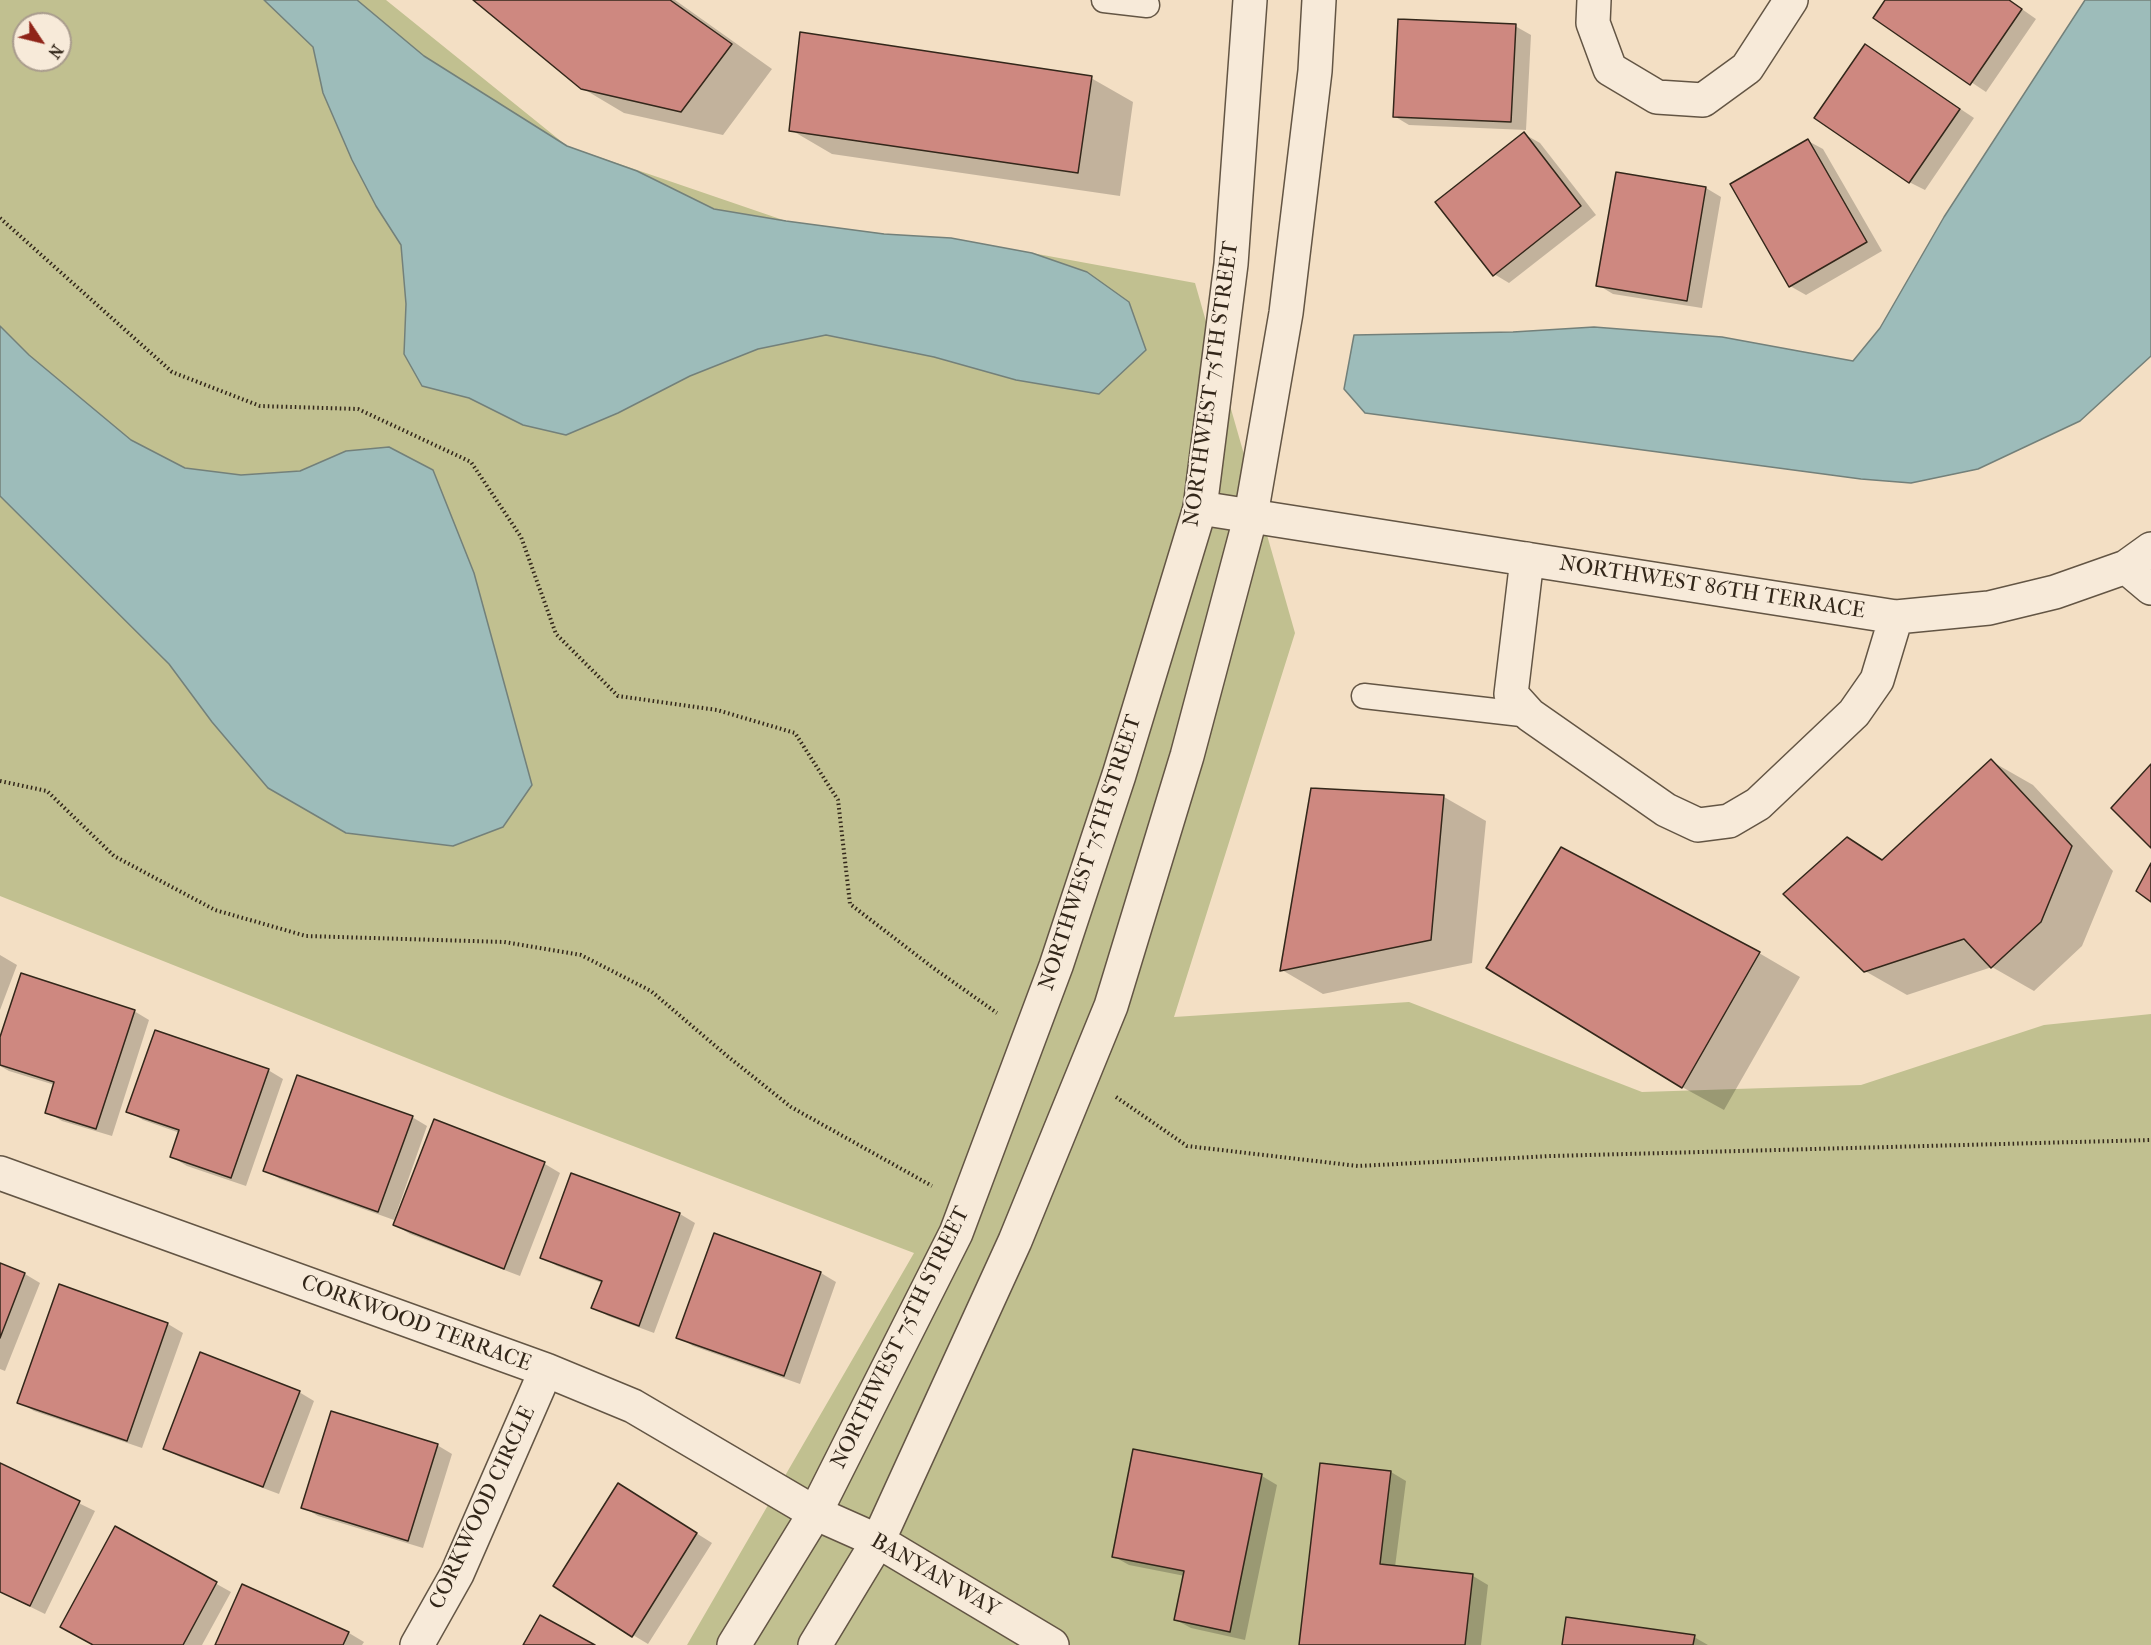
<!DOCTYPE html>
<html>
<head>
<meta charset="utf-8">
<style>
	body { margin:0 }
	#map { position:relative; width:2151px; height:1645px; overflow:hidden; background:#f3dfc4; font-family:"IM FELL French Canon",serif }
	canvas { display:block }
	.north { position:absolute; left:12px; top:12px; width:60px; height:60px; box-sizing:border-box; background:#f7ead9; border:2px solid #a99c8d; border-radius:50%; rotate:125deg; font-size:16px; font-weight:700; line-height:24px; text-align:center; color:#33271a }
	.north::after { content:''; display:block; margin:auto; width:21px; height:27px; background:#8f2418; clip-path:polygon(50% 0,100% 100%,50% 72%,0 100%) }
</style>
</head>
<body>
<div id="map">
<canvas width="2151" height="1645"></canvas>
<div class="north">N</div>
</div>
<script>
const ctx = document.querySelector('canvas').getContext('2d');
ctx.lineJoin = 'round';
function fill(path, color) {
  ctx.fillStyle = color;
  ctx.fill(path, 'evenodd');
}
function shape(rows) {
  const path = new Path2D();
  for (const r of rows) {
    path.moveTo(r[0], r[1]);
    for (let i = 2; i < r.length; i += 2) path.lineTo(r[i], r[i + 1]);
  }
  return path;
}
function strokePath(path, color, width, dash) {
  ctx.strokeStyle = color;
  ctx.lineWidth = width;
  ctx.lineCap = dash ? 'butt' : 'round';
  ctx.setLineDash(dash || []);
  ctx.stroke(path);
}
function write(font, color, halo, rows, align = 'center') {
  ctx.font = font + ' "IM FELL French Canon",serif';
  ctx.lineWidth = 4.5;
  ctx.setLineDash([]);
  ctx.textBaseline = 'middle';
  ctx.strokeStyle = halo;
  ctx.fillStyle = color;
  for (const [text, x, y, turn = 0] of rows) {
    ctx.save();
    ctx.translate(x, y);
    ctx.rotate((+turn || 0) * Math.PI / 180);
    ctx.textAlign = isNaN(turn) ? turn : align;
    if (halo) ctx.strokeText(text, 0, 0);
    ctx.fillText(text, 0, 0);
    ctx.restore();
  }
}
fill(shape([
	[0,0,386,0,567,146,786,221,1032,253,1195,283,1295,633,1174,1017,1409,1002,1642,1092,1861,1085,2044,1025,2151,1014,2151,1645,687,1645,914,1253,507,1098,0,896],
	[24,24,60,24,60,60,24,60]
]), '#c1c090');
const water = shape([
	[264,0,357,0,424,56,567,146,637,171,714,209,786,221,884,234,951,238,1032,253,1087,272,1129,302,1146,350,1099,394,1016,380,934,357,826,335,758,349,690,376,618,413,566,435,523,425,469,398,422,386,404,354,406,304,401,245,376,206,352,160,323,93,313,47,264,0],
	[2085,0,2151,0,2151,356,2080,421,1978,469,1911,483,1861,479,1365,413,1344,389,1354,335,1513,332,1594,327,1722,337,1853,361,1880,328,1944,217,2085,0],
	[0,326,29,355,131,440,185,468,241,475,300,471,346,451,389,447,433,470,474,573,532,785,503,827,453,846,346,833,268,788,212,722,169,664,0,496,0,326]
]);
fill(water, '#9dbcba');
strokePath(water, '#73807a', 1.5);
fill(shape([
	[475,0,675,0,772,69,723,135,624,113,582,88],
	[1887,0,2009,0,2036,19,1986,92,1875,18],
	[1515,26,1531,35,1526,130,1409,125,1394,116],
	[1866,46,1974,118,1925,190,1909,182],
	[1091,78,1133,102,1120,196,832,154,791,130],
	[1524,134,1540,143,1596,215,1509,283,1494,274],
	[1808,141,1823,149,1882,251,1806,295,1790,286],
	[1617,173,1706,188,1721,197,1702,308,1613,294,1598,285],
	[1991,761,2033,785,2113,871,2082,946,2034,991,1992,967,1907,995,1865,971,1847,839,1883,860],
	[1312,789,1444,797,1486,821,1472,963,1323,994,1282,970],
	[1759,953,1800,977,1724,1110,1682,1087],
	[0,955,17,965,0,1010],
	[134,1011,149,1020,112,1136,62,1121,47,1112,55,1085,9,1071,0,1066,0,1042],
	[268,1070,283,1079,246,1186,187,1166,172,1157,180,1133,143,1120,128,1111],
	[412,1117,427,1126,394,1220,280,1179,264,1170],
	[435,1121,545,1164,560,1173,520,1276,410,1234,395,1225],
	[572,1175,680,1214,695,1223,654,1333,608,1316,593,1307,602,1283,557,1266,542,1257],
	[0,1265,25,1274,40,1283,5,1371,0,1369],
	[821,1273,836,1282,800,1384,693,1346,678,1337],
	[168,1324,183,1333,142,1448,34,1411,19,1402],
	[299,1392,314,1401,279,1494,180,1457,165,1449],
	[437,1445,452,1454,423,1548,318,1516,303,1507],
	[1134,1451,1262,1476,1277,1485,1245,1640,1191,1628,1176,1620,1185,1576,1129,1565,1113,1556],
	[0,1465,95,1511,45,1614,0,1592],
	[1391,1472,1406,1481,1395,1567,1473,1576,1488,1585,1481,1645,1300,1645],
	[634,1494,712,1543,648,1644,633,1635],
	[116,1528,231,1592,202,1645,95,1645],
	[349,1633,364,1642,362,1645,216,1645],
	[1694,1637,1708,1645,1564,1645]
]), '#0003');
const building = shape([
	[473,0,670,0,732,44,681,112,581,89,473,0],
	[1885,0,2009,0,2022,9,1970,85,1873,18,1885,0],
	[1398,19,1516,24,1511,122,1393,117,1398,19],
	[800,32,1092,76,1078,173,789,131,800,32],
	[1865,44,1960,109,1909,183,1814,118,1865,44],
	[1524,132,1581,206,1493,276,1435,202,1524,132],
	[1808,139,1867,242,1789,287,1730,184,1808,139],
	[1616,172,1706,187,1687,301,1596,286,1616,172],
	[1991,759,2072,846,2041,922,1991,968,1964,939,1864,972,1783,894,1847,837,1882,860,1991,759],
	[2151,764,2151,848,2111,808,2151,764],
	[1311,788,1444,795,1431,940,1280,971,1311,788],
	[1561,847,1760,952,1682,1088,1486,968,1561,847],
	[2151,863,2151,902,2136,891,2151,863],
	[21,973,135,1010,96,1129,45,1113,54,1082,0,1065,0,1037,21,973],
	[155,1030,269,1069,231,1178,170,1157,179,1130,126,1112,155,1030],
	[297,1075,413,1116,378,1212,263,1171,297,1075],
	[434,1119,545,1162,504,1269,393,1225,434,1119],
	[571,1173,680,1213,639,1326,591,1308,602,1281,540,1258,571,1173],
	[714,1233,821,1272,784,1376,676,1338,714,1233],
	[0,1263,25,1273,0,1338,0,1263],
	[59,1284,168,1323,127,1441,17,1403,59,1284],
	[200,1352,300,1391,263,1487,163,1449,200,1352],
	[331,1411,438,1444,408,1541,301,1508,331,1411],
	[1133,1449,1262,1474,1230,1632,1174,1620,1184,1571,1112,1557,1133,1449],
	[0,1463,80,1501,30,1606,0,1592,0,1463],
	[1320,1463,1391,1471,1380,1564,1473,1574,1465,1645,1299,1645,1320,1463],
	[618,1483,697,1533,632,1637,553,1586,618,1483],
	[115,1526,217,1582,183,1645,93,1645,60,1627,115,1526],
	[242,1584,349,1632,343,1645,215,1645,242,1584],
	[540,1615,595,1645,523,1645,540,1615],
	[1566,1617,1695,1635,1693,1645,1562,1645,1566,1617]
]);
fill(building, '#ce8880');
strokePath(building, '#33271a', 1.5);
const service = shape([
	[1104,0,1147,5],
	[1364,696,1530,715]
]);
const minor = shape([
	[1594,0,1593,23,1610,69,1657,97,1703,100,1747,68,1791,0],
	[1200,508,1896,617,1989,608,2055,592,2126,567,2151,549],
	[1527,559,1511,694,1530,715,1666,810,1698,825,1729,821,1758,804,1854,713,1877,680,1896,617],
	[2126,567,2151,588],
	[0,1173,546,1370,633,1406,815,1513,878,1541,1052,1645],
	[417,1645,457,1574,546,1370]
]);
const tertiary = shape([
	[734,1645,815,1513,956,1233,1056,966,1119,775,1200,508,1231,264,1250,0],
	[815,1645,878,1541,1015,1241,1111,1006,1187,756,1251,515,1286,313,1315,71,1319,0]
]);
strokePath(service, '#635544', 27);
strokePath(minor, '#635544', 36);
strokePath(tertiary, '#635544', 36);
strokePath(shape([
	[0,218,172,372,260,406,358,409,471,462,521,537,556,634,618,696,717,710,795,733,838,800,850,904,932,967,997,1013],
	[0,781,47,791,114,856,215,910,306,936,504,942,581,955,651,991,726,1055,791,1107,932,1186],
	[1116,1097,1187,1146,1358,1166,1551,1156,2151,1140]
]), '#33271a', 4, [1.5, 3]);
strokePath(service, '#f7ead9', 24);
strokePath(minor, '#f7ead9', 33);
strokePath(tertiary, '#f7ead9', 33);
write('22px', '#33271a', '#f7ead9', [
	["NORTHWEST 75TH STREET",1212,384,-82],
	["NORTHWEST 86TH TERRACE",1712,588,9],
	["NORTHWEST 75TH STREET",1091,853,-72],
	["CORKWOOD TERRACE",416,1324,20],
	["NORTHWEST 75TH STREET",901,1338,-64],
	["CORKWOOD CIRCLE",483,1508,-65],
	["BANYAN WAY",935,1576,30]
]);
</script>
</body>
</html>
